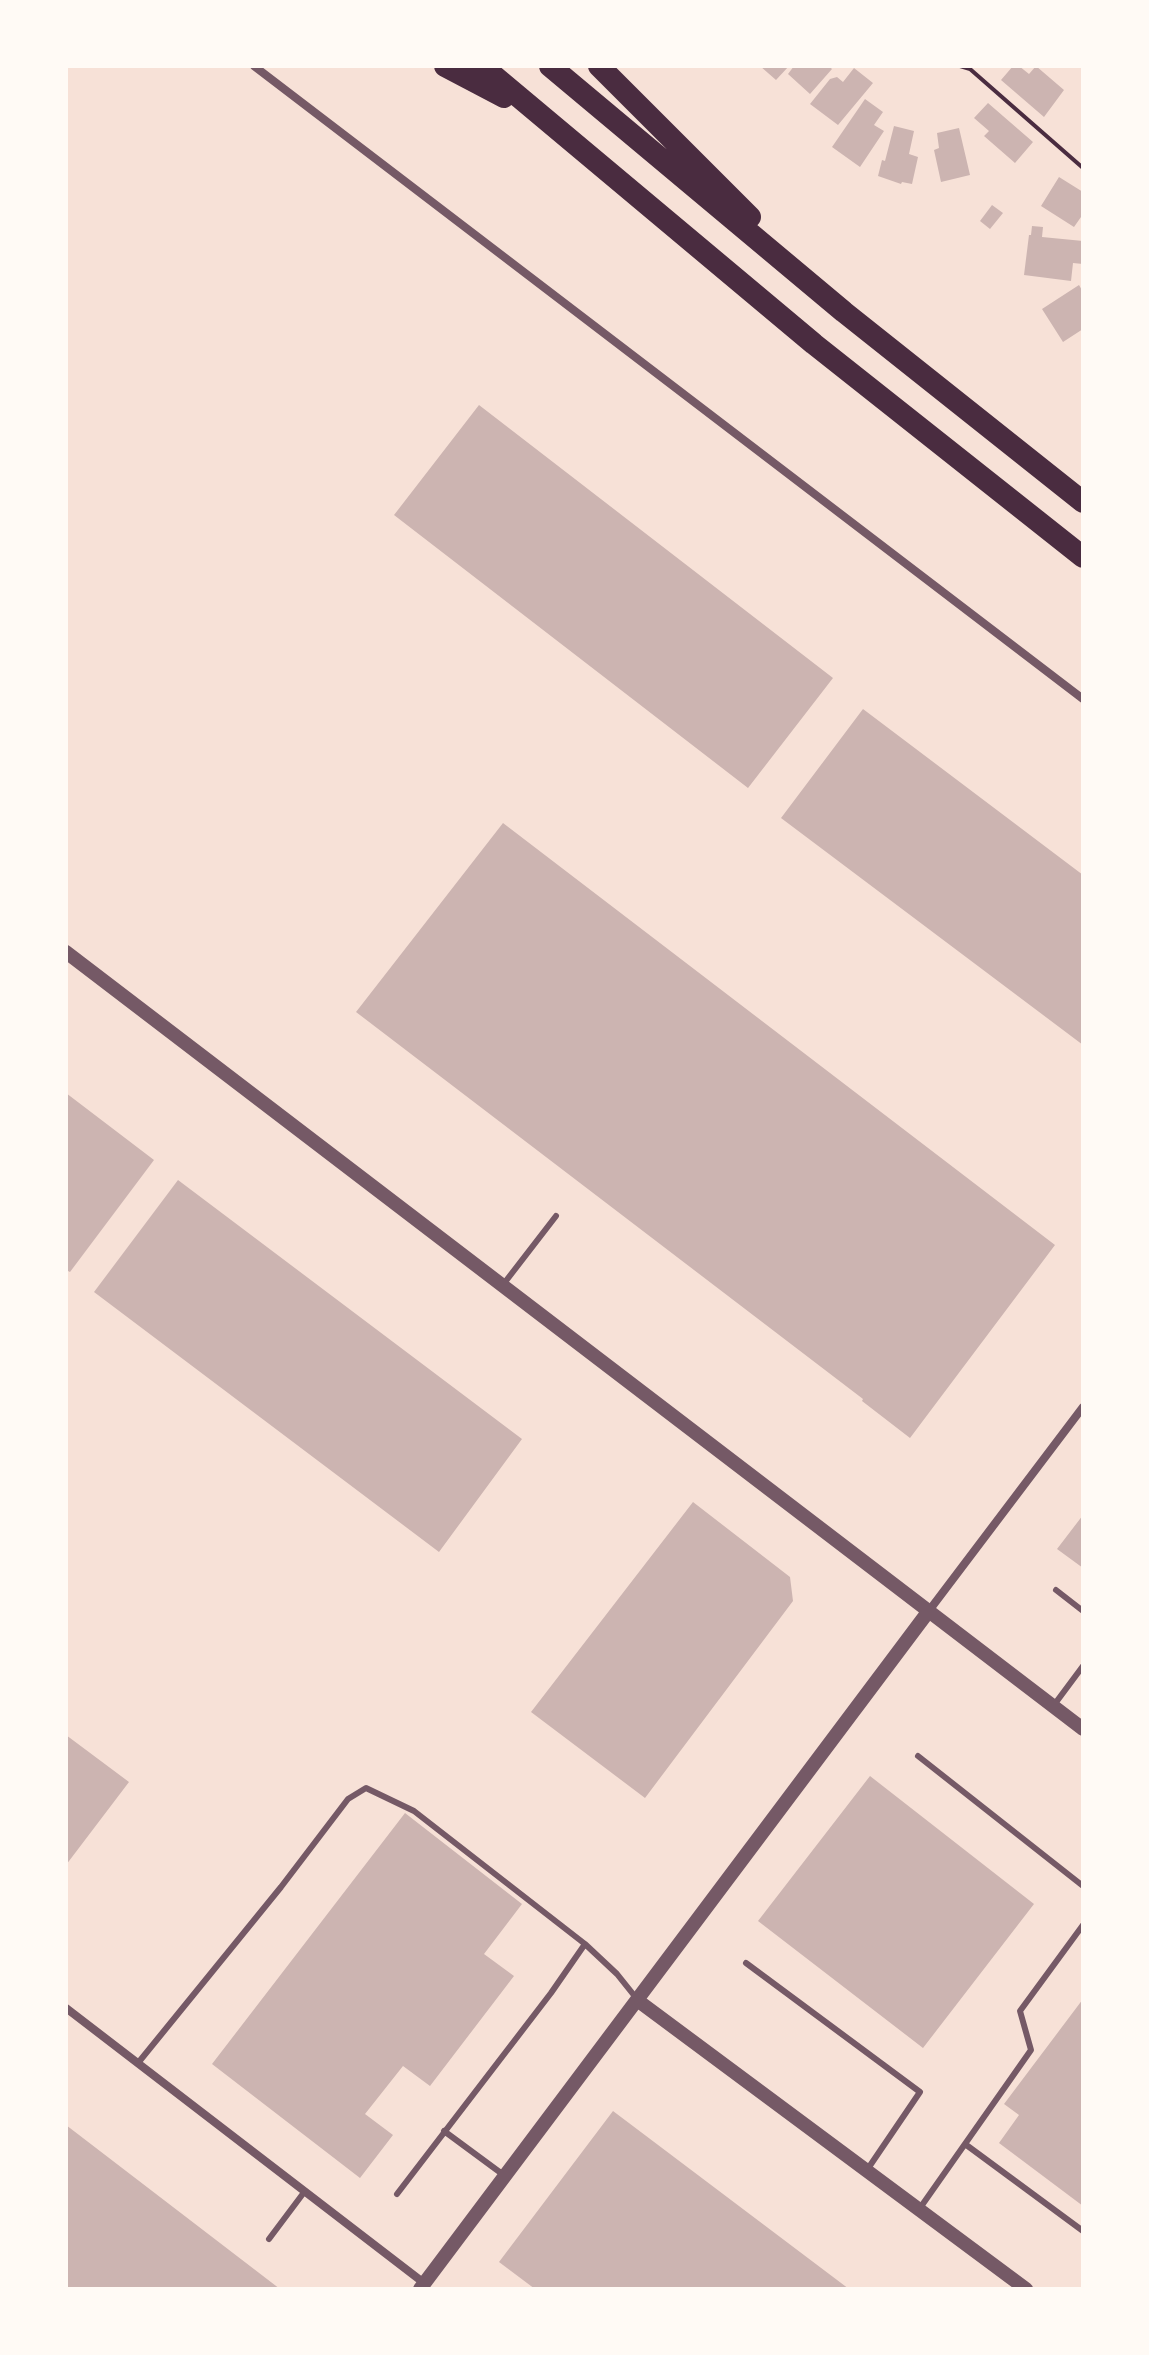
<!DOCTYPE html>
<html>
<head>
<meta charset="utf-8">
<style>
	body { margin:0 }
	#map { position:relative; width:1149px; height:2355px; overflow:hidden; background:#f7e1d7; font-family:Signika,sans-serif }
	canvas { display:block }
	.frame { position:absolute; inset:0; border:68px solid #fffaf5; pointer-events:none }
</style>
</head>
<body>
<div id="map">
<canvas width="1149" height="2355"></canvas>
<div class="frame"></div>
</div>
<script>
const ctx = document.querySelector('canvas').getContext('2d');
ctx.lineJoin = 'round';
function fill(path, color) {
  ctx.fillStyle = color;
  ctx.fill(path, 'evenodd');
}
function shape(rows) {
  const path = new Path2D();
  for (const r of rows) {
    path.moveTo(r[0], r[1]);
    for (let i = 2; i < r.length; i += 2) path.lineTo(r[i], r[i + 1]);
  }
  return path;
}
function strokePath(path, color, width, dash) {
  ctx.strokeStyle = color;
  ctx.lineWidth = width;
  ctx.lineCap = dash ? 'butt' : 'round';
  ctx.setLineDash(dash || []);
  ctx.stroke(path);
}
fill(shape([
	[760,66,789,66,776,80],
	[794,66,829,66,832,69,810,94,788,74],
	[1013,66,1019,66,1029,74,1036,66,1064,90,1044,117,1001,80],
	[854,68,873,83,838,125,810,104,830,79,837,77,843,82],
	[865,99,883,112,874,125,884,131,860,167,832,147],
	[988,103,1033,142,1015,163,984,136,989,131,974,118],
	[894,126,914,131,909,154,918,157,912,184,902,182,901,184,878,176,882,160,885,161],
	[959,128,970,175,941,182,934,150,939,148,937,133],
	[1059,177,1083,192,1083,218,1081,217,1074,227,1041,206],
	[992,205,1003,213,990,229,980,221],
	[1032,226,1043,227,1042,237,1083,241,1083,264,1073,263,1071,281,1024,275,1029,235,1031,235],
	[1079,285,1083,292,1083,329,1063,342,1042,309],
	[479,405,833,678,748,788,394,515],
	[863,709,1083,875,1083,1045,781,818],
	[503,823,1055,1245,910,1438,862,1401,863,1399,356,1012],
	[66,1093,154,1160,70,1272,66,1270],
	[178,1180,522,1439,439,1552,94,1292],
	[693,1502,790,1577,793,1601,645,1798,531,1712],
	[1083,1515,1083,1568,1057,1549],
	[66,1735,129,1782,66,1865],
	[870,1776,1034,1904,923,2048,758,1921],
	[405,1813,522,1904,484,1954,514,1976,430,2086,403,2066,365,2114,393,2135,360,2178,212,2064],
	[1083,1999,1083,2206,999,2143,1019,2115,1004,2104],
	[613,2111,849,2289,535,2289,499,2262],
	[66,2125,280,2289,66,2289]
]), '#ccb4b1');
strokePath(shape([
	[960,66,970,69,1083,168]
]), '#4a2c40', 4);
strokePath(shape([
	[502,1286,556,1216],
	[1056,1590,1083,1611],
	[1054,1705,1083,1666],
	[918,1756,1083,1886],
	[746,1963,920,2092,867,2170],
	[138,2063,281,1887,348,1799,366,1788,414,1811,585,1944,617,1974,637,1999],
	[444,2131,505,2176],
	[965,2144,1083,2231],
	[397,2194,551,1993,585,1944],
	[920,2208,1031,2050,1020,2011,1083,1925],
	[269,2239,305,2191]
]), '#755966', 6);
strokePath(shape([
	[254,66,1083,699],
	[928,1612,1083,1407],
	[66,2008,424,2283]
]), '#755966', 8);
strokePath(shape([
	[66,952,1083,1729],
	[637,2000,1026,2289],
	[420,2289,928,1612]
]), '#755966', 14);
strokePath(shape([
	[445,66,504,97],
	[482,66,814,344,1083,557],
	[550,66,844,312,1083,502],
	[599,66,750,217]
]), '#4a2c40', 22);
</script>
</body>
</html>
